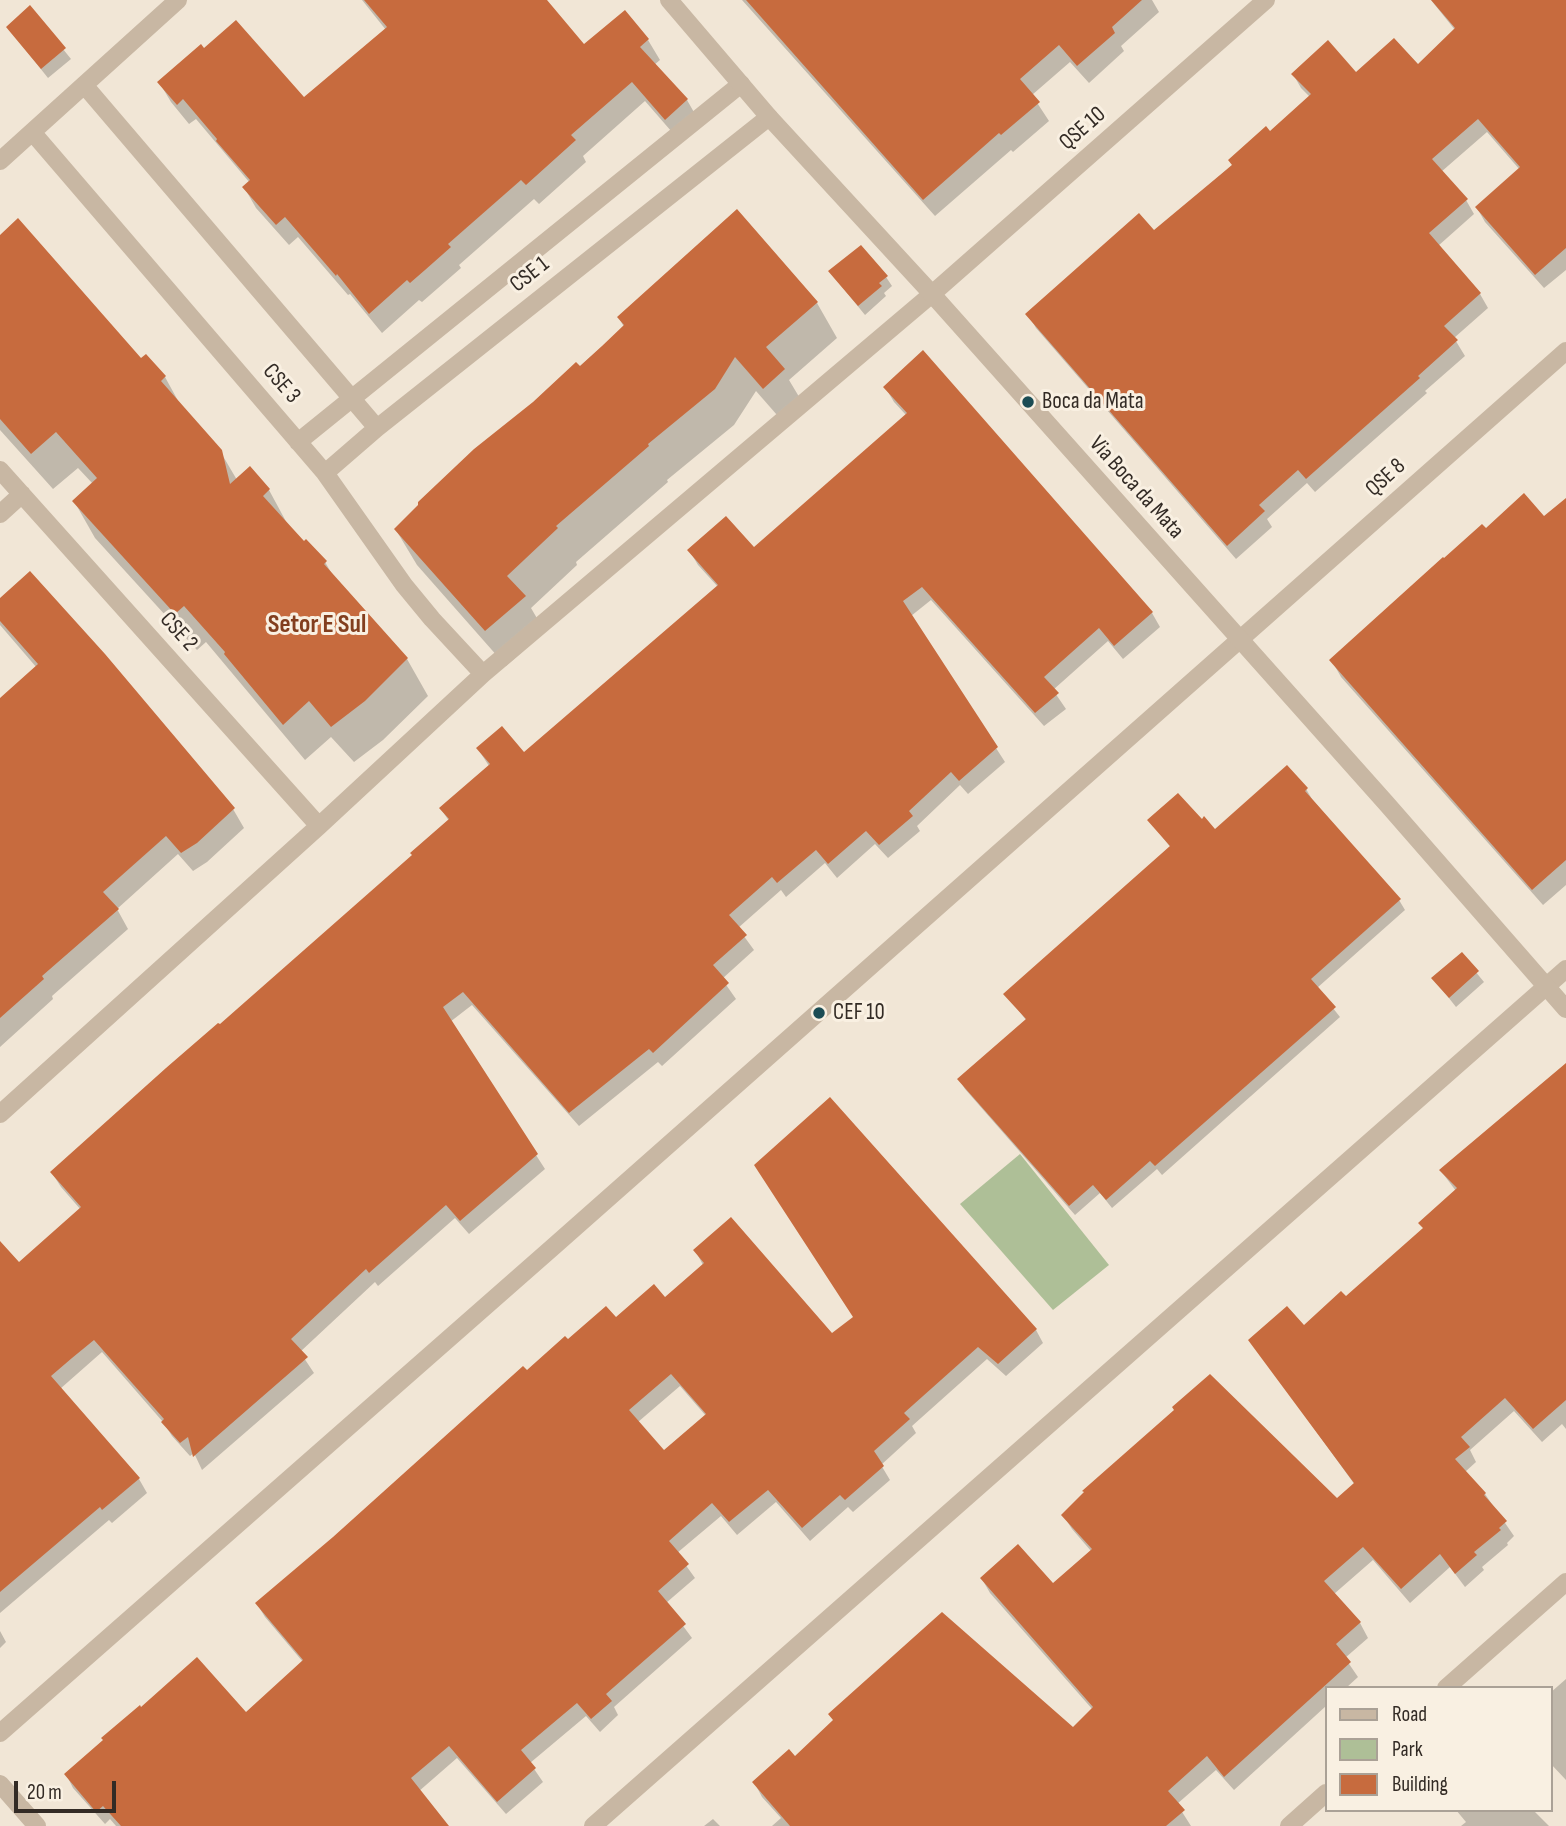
<!DOCTYPE html>
<html>
<head>
<meta charset="utf-8">
<style>
	body { margin:0 }
	#map { position:relative; width:1566px; height:1826px; overflow:hidden; background:#f1e6d6; font-family:"Sofia Sans Condensed",sans-serif }
	canvas { display:block }
	.legend { position:absolute; left:1325px; top:1686px; width:228px; height:126px; box-sizing:border-box; background:#f9f0e2; border:2px solid #aaa196; margin:0; padding:9px 12px; list-style:none; font-size:21px; color:#332b25 }
	.legend li { display:flex; align-items:center; gap:14px; height:35px }
	.legend b { width:35px; border:2px solid #aaa196 }
	.scale { position:absolute; left:14px; top:1781px; width:102px; height:32px; box-sizing:border-box; border:4px solid #332b25; border-top:0; padding-left:9px; font-size:21px; line-height:24px; white-space:nowrap; color:#332b25; -webkit-text-stroke:5px #f9f0e2; paint-order:stroke }
</style>
</head>
<body>
<div id="map">
<canvas width="1566" height="1826"></canvas>
<ul class="legend">
<li><b style="height:9px;background:#c8b7a3"></b>Road</li>
<li><b style="height:19px;background:#aebf97"></b>Park</li>
<li><b style="height:19px;background:#c76b3e"></b>Building</li>
</ul>
<div class="scale">20 m</div>
</div>
<script>
const ctx = document.querySelector('canvas').getContext('2d');
ctx.lineJoin = 'round';
function fill(path, color) {
  ctx.fillStyle = color;
  ctx.fill(path, 'evenodd');
}
function shape(rows) {
  const path = new Path2D();
  for (const r of rows) {
    path.moveTo(r[0], r[1]);
    for (let i = 2; i < r.length; i += 2) path.lineTo(r[i], r[i + 1]);
  }
  return path;
}
function strokePath(path, color, width, dash) {
  ctx.strokeStyle = color;
  ctx.lineWidth = width;
  ctx.lineCap = dash ? 'butt' : 'round';
  ctx.setLineDash(dash || []);
  ctx.stroke(path);
}
function write(font, color, halo, rows, align = 'center') {
  ctx.font = font + ' "Sofia Sans Condensed",sans-serif';
  ctx.lineWidth = 6;
  ctx.setLineDash([]);
  ctx.textBaseline = 'middle';
  ctx.strokeStyle = halo;
  ctx.fillStyle = color;
  for (const [text, x, y, turn = 0] of rows) {
    ctx.save();
    ctx.translate(x, y);
    ctx.rotate((+turn || 0) * Math.PI / 180);
    ctx.textAlign = isNaN(turn) ? turn : align;
    if (halo) ctx.strokeText(text, 0, 0);
    ctx.fillText(text, 0, 0);
    ctx.restore();
  }
}
fill(shape([
	[1020,1154,1109,1265,1053,1310,960,1204]
]), '#aebf97');
fill(shape([
	[362,0,545,0,584,46,648,40,660,60,654,65,687,100,699,121,678,139,645,101,583,156,586,162,539,204,534,199,459,265,461,268,422,302,419,300,382,333,350,294,348,295,298,237,289,245,256,208,244,187,250,183,196,119,189,124,171,102,159,82,204,50,304,100,386,30],
	[742,0,1152,0,1159,12,1121,46,1124,51,1089,83,1070,62,1032,95,1049,121,1013,152,1011,150,935,216],
	[1431,0,1566,0,1566,270,1544,288,1485,222,1477,208,1520,170,1487,132,1441,172,1466,200,1474,214,1438,246,1480,294,1488,308,1454,338,1465,356,1425,391,1427,393,1315,492,1307,483,1267,519,1272,527,1236,559,1036,328,1028,314,1154,233,1310,97,1301,88,1293,74,1356,74,1418,66,1455,30],
	[30,8,71,59,48,78,8,28],
	[0,237,141,361,146,356,165,377,182,408,220,451,237,480,269,490,289,527,325,562,335,579,407,659,428,696,383,740,354,762,331,737,305,760,206,642,197,650,95,538,74,501,93,484,78,468,53,489,0,430],
	[830,272,886,277,892,286,884,293,886,296,865,315],
	[817,303,837,338,789,380,804,405,784,423,756,391,734,425,667,480,668,482,576,562,577,565,531,608,545,632,506,666,417,565,396,530,624,327,619,318],
	[923,353,1152,613,1160,627,1123,659,1108,641,1053,690,1066,709,1044,726,931,600,911,616,1005,762,968,794,960,785,917,826,920,831,888,858,875,844,837,878,825,863,786,897,781,890,738,928,754,950,722,979,736,999,662,1066,658,1062,579,1126,472,1005,450,1022,545,1169,469,1234,455,1218,378,1286,375,1282,300,1352,314,1373,202,1470,194,1453,190,1456,172,1436,163,1422,102,1352,60,1389,139,1479,147,1493,112,1523,109,1520,0,1613,0,1243,19,1265,81,1210,61,1187,52,1173,413,857,449,821,441,809,489,766,478,749,524,754,718,587,698,565,689,550,754,550,906,415,894,402,885,387],
	[1566,500,1566,885,1543,905,1341,677,1332,661,1485,530,1544,519],
	[0,600,233,809,244,828,207,862,193,871,178,854,117,909,128,929,52,996,53,999,0,1047,0,701,37,668,0,625],
	[1306,789,1312,799,1399,900,1405,910,1317,988,1340,1017,1162,1175,1157,1169,1112,1208,1100,1193,1075,1215,965,1089,959,1079,1026,1020,1006,994,1171,848,1149,820,1202,822,1215,831],
	[1461,954,1484,982,1456,1007,1433,978],
	[1566,1083,1566,1429,1562,1424,1542,1442,1514,1411,1470,1450,1476,1462,1465,1472,1485,1494,1514,1536,1507,1543,1508,1545,1482,1567,1484,1570,1465,1587,1450,1567,1410,1603,1373,1560,1334,1594,1360,1623,1368,1638,1345,1658,1358,1677,1346,1688,1326,1688,1326,1706,1234,1790,1216,1770,1177,1804,1191,1826,772,1826,781,1818,762,1797,754,1782,795,1758,1073,1730,1093,1710,990,1593,982,1579,1053,1586,1091,1551,1072,1529,1063,1515,1337,1500,1355,1485,1250,1340,1303,1327,1345,1298,1424,1229,1456,1191,1441,1171],
	[695,1250,831,1335,1036,1330,1043,1343,1006,1376,987,1359,912,1426,916,1433,881,1465,890,1480,853,1512,848,1507,810,1541,776,1502,737,1535,721,1516,677,1553,695,1578,666,1603,692,1638,614,1707,618,1715,600,1732,586,1716,530,1763,543,1782,506,1814,457,1758,418,1792,447,1826,116,1826,110,1819,105,1824,73,1788,66,1774,246,1714,303,1662,265,1617,257,1604,526,1372,568,1342,665,1299,703,1265],
	[680,1386,706,1416,664,1452,638,1422],
	[0,1631,6,1642,0,1648],
	[1566,1679,1566,1780,1550,1763,1550,1693],
	[1456,1810,1533,1810,1549,1826,1461,1826,1466,1822],
	[713,1819,720,1826,704,1826]
]), '#0003');
fill(shape([
	[364,0,547,0,584,44,625,10,649,39,640,47,688,99,665,120,632,82,571,135,576,140,526,185,521,180,448,244,451,247,425,270,410,283,407,280,369,314,337,274,336,276,285,217,276,225,242,187,250,180,216,141,217,139,183,99,177,105,157,82,201,44,204,48,236,20,304,97,387,27],
	[746,0,1142,0,1112,27,1115,33,1077,66,1059,45,1020,79,1040,102,1001,135,999,133,923,200],
	[1431,0,1566,0,1566,248,1535,275,1475,207,1520,167,1478,119,1432,159,1468,199,1429,233,1481,293,1444,326,1458,340,1418,376,1420,378,1306,479,1298,470,1259,505,1265,511,1227,546,1025,314,1139,213,1154,230,1232,165,1228,160,1266,126,1270,131,1311,94,1291,74,1328,40,1356,72,1394,38,1418,64,1455,28],
	[30,5,66,48,41,69,6,27],
	[737,209,818,302,766,347,785,369,763,389,735,357,715,389,648,444,649,446,556,526,558,528,507,576,526,596,485,631,394,529,418,505,418,502,474,449,533,402,576,362,580,366,602,346,624,325,617,317],
	[18,218,141,358,146,354,166,376,161,381,222,450,230,484,250,466,270,489,263,496,304,541,306,539,327,561,324,564,408,658,365,701,331,727,309,701,283,725,224,654,225,652,184,606,175,614,72,501,97,478,56,432,31,454,0,419,0,235],
	[861,245,888,276,879,283,882,286,858,306,828,271],
	[923,350,1153,612,1114,646,1099,628,1044,677,1059,693,1035,713,922,587,903,601,998,747,959,781,951,772,909,811,913,816,879,845,866,831,828,864,816,850,777,883,772,877,729,915,747,935,713,965,729,983,653,1053,649,1049,569,1113,463,992,443,1007,538,1154,460,1221,446,1205,369,1273,366,1269,291,1339,308,1357,193,1457,188,1437,180,1443,161,1422,164,1419,94,1340,72,1358,51,1376,140,1478,102,1510,100,1507,0,1592,0,1241,19,1262,81,1207,50,1172,166,1068,218,1023,220,1024,412,855,410,853,449,819,439,808,490,764,476,748,502,726,524,752,718,585,687,550,726,516,754,547,907,413,883,387],
	[1524,493,1544,516,1566,498,1566,860,1532,890,1329,660,1443,557,1444,558,1482,524,1486,528],
	[30,571,105,654,235,808,197,843,181,853,166,836,103,892,119,909,42,976,44,979,0,1018,0,698,38,664,0,621,0,598],
	[1287,765,1308,788,1305,791,1401,899,1311,979,1336,1007,1155,1166,1150,1161,1106,1200,1093,1185,1069,1206,957,1079,1026,1019,1003,994,1170,846,1147,820,1178,793,1202,819,1204,816,1215,829],
	[1462,952,1479,971,1449,998,1431,978],
	[1566,1063,1566,1400,1533,1429,1505,1398,1461,1437,1470,1447,1455,1459,1486,1493,1484,1495,1507,1521,1499,1528,1501,1530,1474,1552,1477,1555,1455,1574,1440,1554,1401,1589,1363,1547,1324,1581,1361,1622,1336,1644,1351,1662,1224,1777,1207,1756,1168,1791,1185,1810,1166,1826,790,1826,752,1782,789,1749,795,1756,833,1720,828,1714,942,1612,1073,1727,1093,1707,980,1578,1018,1544,1053,1583,1092,1549,1061,1515,1084,1492,1082,1491,1174,1410,1172,1407,1210,1374,1337,1498,1354,1483,1248,1340,1287,1306,1304,1325,1341,1291,1346,1296,1423,1228,1418,1223,1457,1188,1439,1170],
	[830,1097,1037,1329,998,1364,978,1347,904,1413,910,1419,874,1451,884,1466,845,1500,840,1495,802,1528,768,1490,729,1522,712,1503,669,1541,689,1564,658,1591,686,1624,606,1694,612,1701,591,1719,577,1703,521,1750,536,1768,497,1802,449,1746,411,1778,449,1826,121,1826,103,1806,96,1812,64,1774,103,1740,101,1738,140,1705,141,1707,197,1657,246,1712,303,1660,255,1603,333,1537,523,1366,527,1370,565,1336,568,1339,606,1306,616,1317,654,1284,665,1297,704,1263,693,1250,731,1217,832,1333,853,1317,754,1165],
	[671,1374,706,1414,664,1450,629,1410]
]), '#c76b3e');
strokePath(shape([
	[85,86,377,428],
	[33,133,325,473,404,585,432,619,483,674],
	[0,161,178,0],
	[298,442,741,84],
	[0,470,319,826],
	[325,473,377,428,769,117],
	[0,514,22,494],
	[0,1114,319,826,483,674,932,294,1266,0],
	[1446,1688,1566,1582],
	[0,1733,553,1247,1566,351],
	[0,1784,37,1826],
	[593,1826,1566,969],
	[1289,1826,1326,1793]
]), '#c8b7a3', 18);
strokePath(shape([
	[669,0,769,117,932,294,1386,803,1566,1009]
]), '#c8b7a3', 18);
for (const [x, y, r, color] of [
	[1028,402,7,"#1b4c54"],
	[819,1013,7,"#1b4c54"]
]) {
  const dot = new Path2D();
  dot.arc(x, y, r, 0, 2 * Math.PI);
  ctx.fillStyle = color;
  ctx.fill(dot);
  strokePath(dot, '#f9f0e2', 2.5);
}
write('23px', '#332b25', '#f9f0e2', [
	["QSE 10",1083,129,-41],
	["CSE 1",530,275,-38],
	["CSE 3",281,384,49],
	["QSE 8",1386,478,-42],
	["Via Boca da Mata",1136,488,48],
	["CSE 2",178,632,48]
]);
write('23px', '#332b25', '#f9f0e2', [
	["Boca da Mata",1042,402],
	["CEF 10",833,1013]
], 'left');
write('bold 26px', '#823e1e', '#f9f0e2', [
	["Setor E Sul",317,625]
]);
</script>
</body>
</html>
